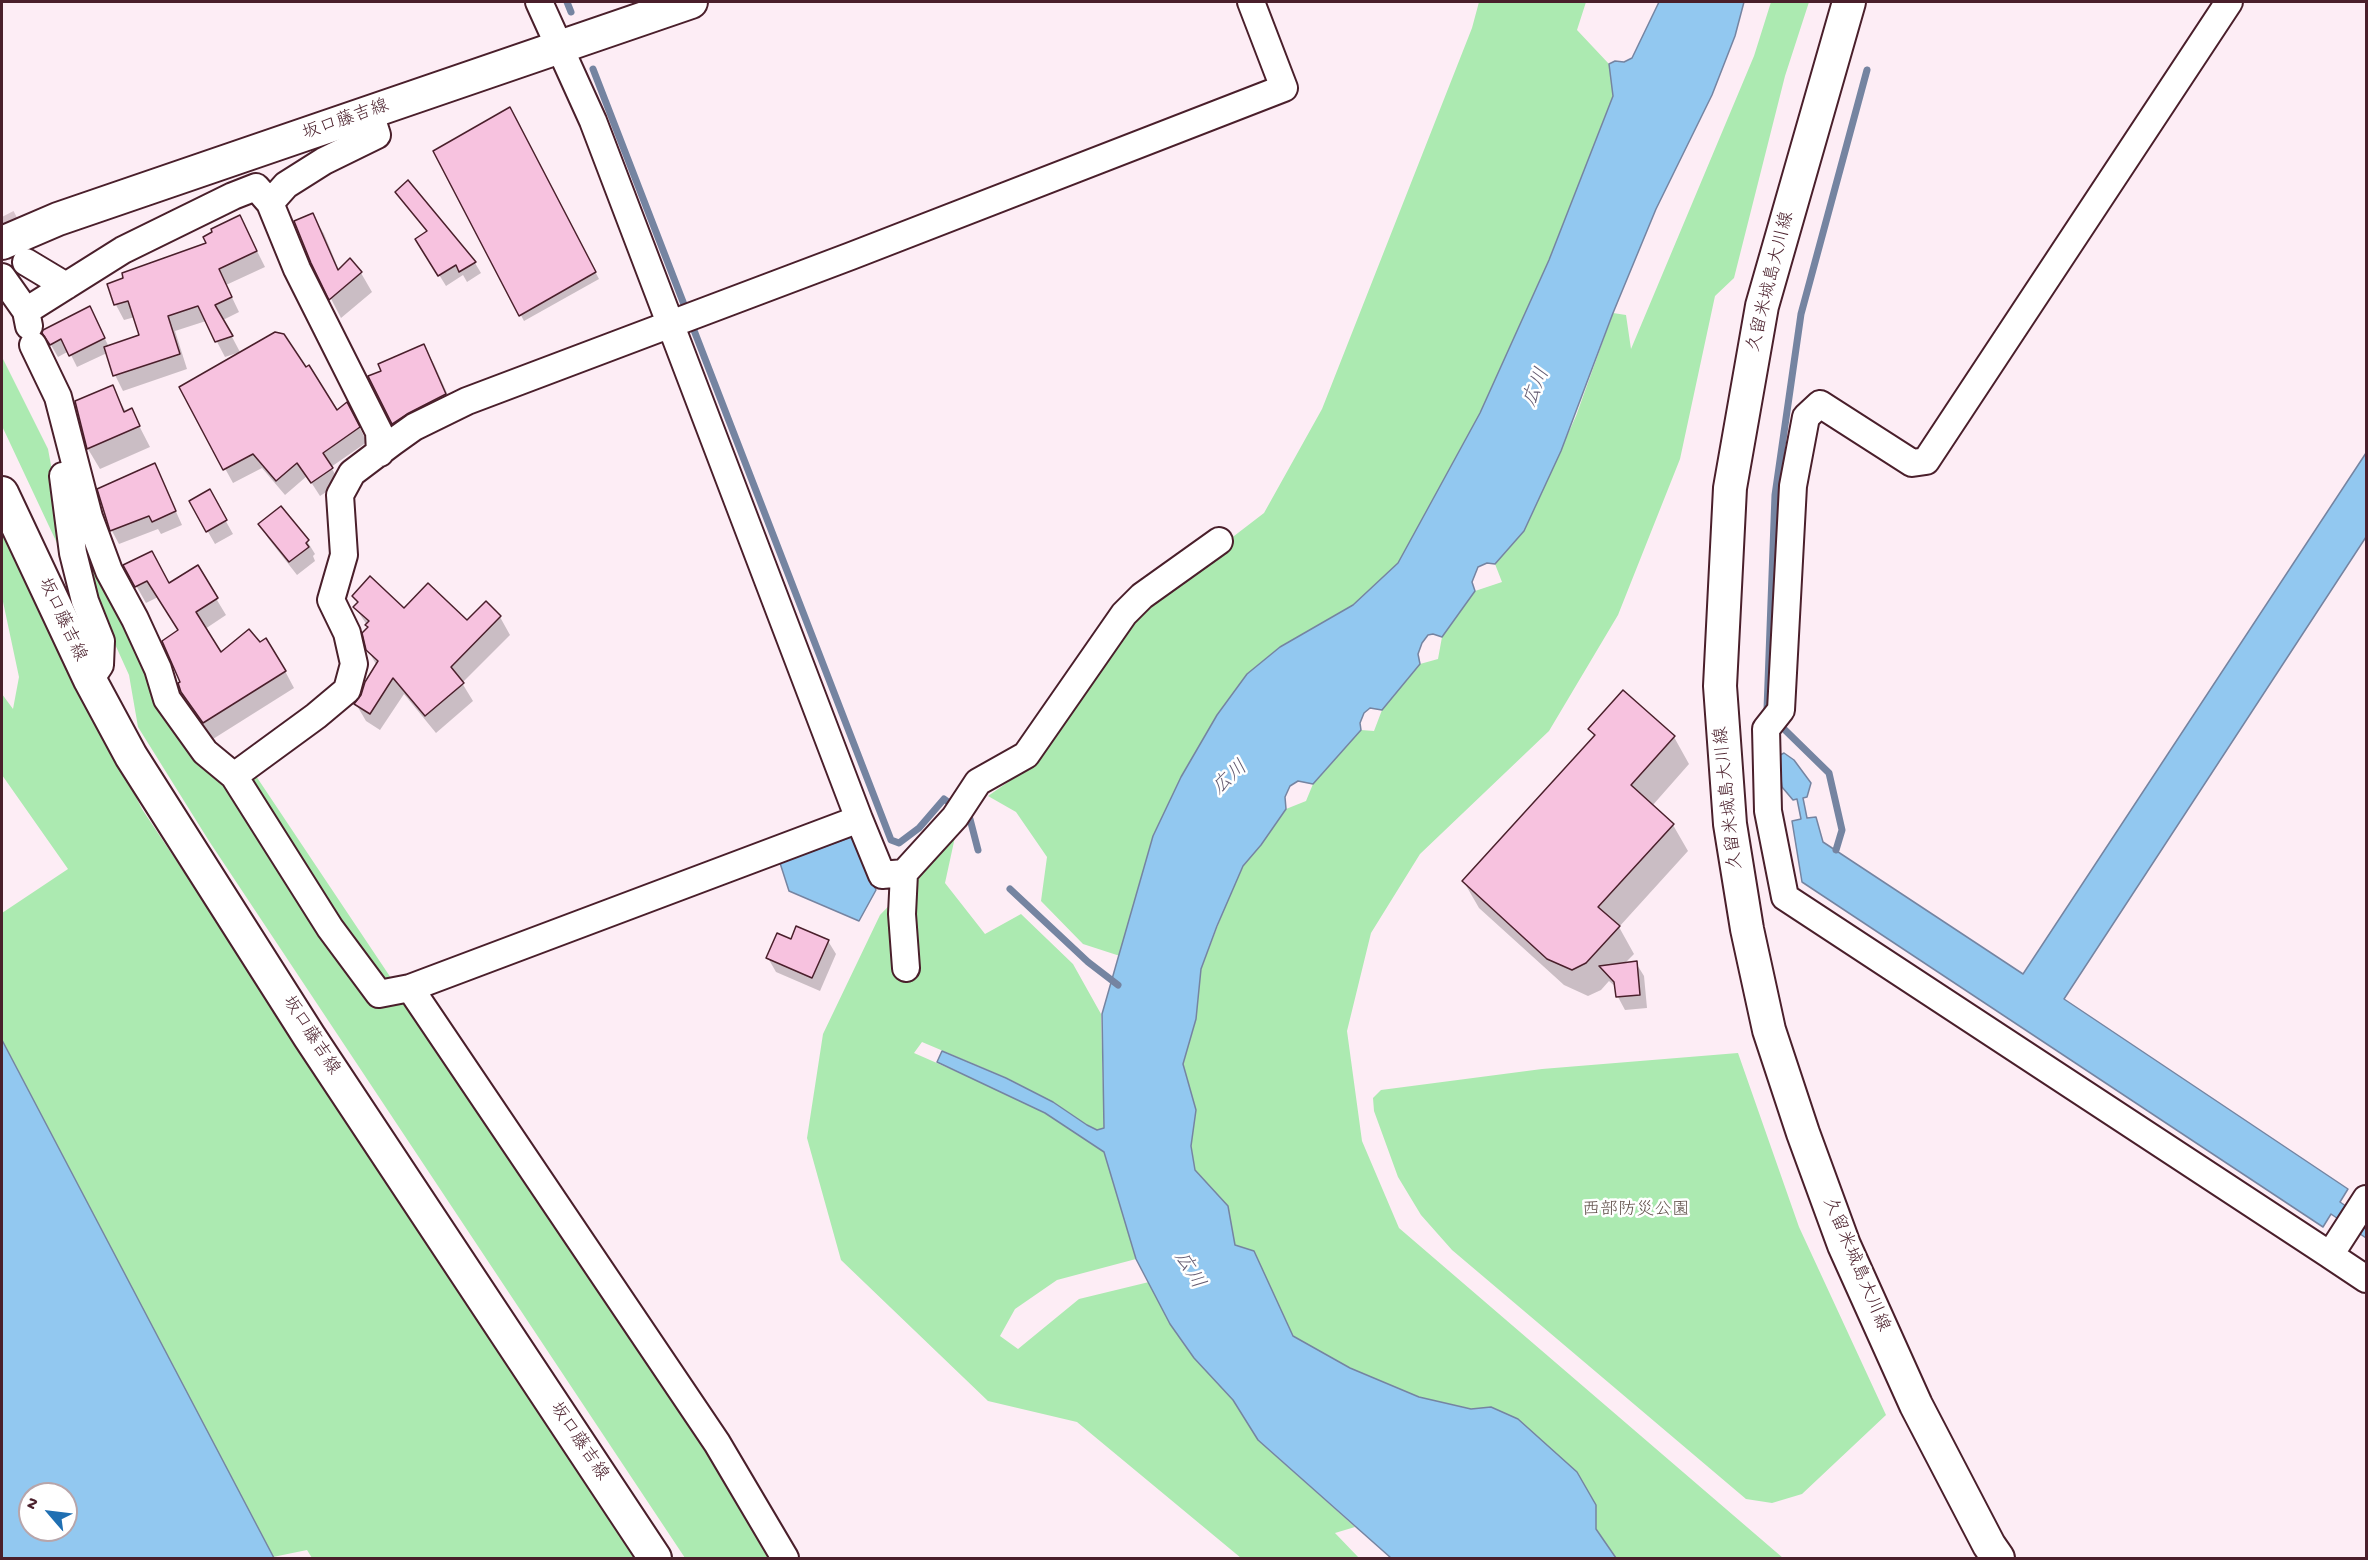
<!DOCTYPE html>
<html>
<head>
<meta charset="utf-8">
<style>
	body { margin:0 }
	#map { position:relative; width:2368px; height:1560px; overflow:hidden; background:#fdedf5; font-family:"Gochi Hand",sans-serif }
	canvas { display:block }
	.frame { position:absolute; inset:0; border:3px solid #4a1f2b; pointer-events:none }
	.north { position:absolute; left:18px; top:1482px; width:60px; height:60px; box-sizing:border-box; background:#fff; border:2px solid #b7a5aa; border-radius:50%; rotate:298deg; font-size:16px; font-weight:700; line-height:24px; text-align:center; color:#4a1f2b }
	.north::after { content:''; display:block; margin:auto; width:21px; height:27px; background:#1f6fb2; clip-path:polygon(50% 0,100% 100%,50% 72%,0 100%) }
</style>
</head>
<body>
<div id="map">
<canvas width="2368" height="1560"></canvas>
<div class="frame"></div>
<div class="north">N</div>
</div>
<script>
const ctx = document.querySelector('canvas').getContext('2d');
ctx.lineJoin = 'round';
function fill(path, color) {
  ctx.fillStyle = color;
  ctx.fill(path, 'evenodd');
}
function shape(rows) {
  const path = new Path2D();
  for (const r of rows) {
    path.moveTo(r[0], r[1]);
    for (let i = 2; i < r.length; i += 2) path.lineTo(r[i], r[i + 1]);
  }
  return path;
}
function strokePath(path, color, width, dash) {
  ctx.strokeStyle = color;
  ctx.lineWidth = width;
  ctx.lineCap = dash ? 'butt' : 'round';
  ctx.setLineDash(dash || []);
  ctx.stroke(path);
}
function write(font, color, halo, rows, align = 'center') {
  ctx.font = font + ' "Gochi Hand","Klee One",sans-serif';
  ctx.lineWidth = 5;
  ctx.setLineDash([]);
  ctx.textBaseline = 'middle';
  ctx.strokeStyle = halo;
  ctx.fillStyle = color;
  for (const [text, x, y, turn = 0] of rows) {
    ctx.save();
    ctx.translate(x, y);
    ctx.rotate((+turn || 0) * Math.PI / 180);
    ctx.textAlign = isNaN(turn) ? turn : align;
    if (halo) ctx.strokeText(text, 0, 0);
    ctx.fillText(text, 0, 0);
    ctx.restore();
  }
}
fill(shape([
	[1479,2,1586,2,1577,30,1609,64,1613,96,1549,260,1480,413,1398,563,1353,605,1280,647,1247,674,1217,715,1181,777,1153,836,1120,956,1083,944,1041,901,1047,857,1016,812,988,796,1031,766,1135,612,1264,513,1322,409,1472,28],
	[1771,2,1809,2,1785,76,1734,278,1715,296,1680,459,1618,615,1549,731,1420,854,1371,933,1347,1031,1362,1141,1399,1228,1783,1558,1616,1558,1596,1529,1596,1505,1491,1408,1472,1409,1419,1397,1350,1368,1293,1336,1278,1306,1235,1246,1228,1206,1195,1170,1191,1146,1196,1110,1183,1064,1196,1019,1201,969,1230,894,1243,866,1261,845,1286,809,1306,801,1313,784,1361,730,1374,731,1382,710,1420,664,1438,659,1442,637,1475,591,1502,582,1495,564,1524,531,1576,416,1613,313,1626,315,1631,349,1754,56],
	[2,357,48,449,71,573,2,426],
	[2,528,142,809,639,1558,312,1558,307,1550,273,1557,2,1040,2,913,68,869,2,775,2,694,13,709,19,677,2,597],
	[83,529,144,647,151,692,224,782,256,776,701,1442,774,1558,685,1558,209,841,138,727,129,675,89,587],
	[955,837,945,883,985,934,1021,914,1073,964,1101,1014,1104,1128,1097,1130,1087,1125,1053,1102,1007,1078,922,1042,914,1053,1010,1095,1045,1113,1104,1152,1136,1259,1057,1280,1015,1309,1000,1336,1018,1349,1079,1299,1149,1282,1170,1324,1194,1358,1233,1400,1258,1440,1355,1527,1335,1533,1359,1558,1241,1558,1077,1422,988,1401,841,1260,807,1138,823,1034,880,915],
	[1738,1053,1799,1227,1886,1415,1802,1494,1772,1503,1746,1499,1452,1250,1421,1215,1398,1177,1374,1111,1373,1098,1381,1090,1542,1069]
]), '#aceab1');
const water = shape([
	[1659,2,1744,2,1735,36,1712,95,1656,209,1613,313,1561,451,1524,531,1495,564,1487,563,1478,567,1472,582,1475,591,1442,637,1433,634,1428,635,1422,643,1418,654,1420,664,1382,710,1370,708,1364,713,1360,723,1361,730,1313,784,1298,781,1290,786,1285,797,1286,809,1261,845,1243,866,1217,926,1201,969,1196,1019,1183,1064,1196,1110,1191,1146,1195,1170,1228,1206,1235,1245,1254,1251,1293,1336,1350,1368,1419,1397,1471,1409,1491,1407,1518,1419,1577,1472,1596,1505,1596,1529,1616,1558,1391,1558,1258,1440,1233,1400,1194,1358,1170,1324,1136,1259,1104,1152,1045,1113,937,1062,942,1051,1006,1078,1053,1102,1087,1125,1097,1130,1104,1128,1102,1014,1153,836,1181,777,1217,715,1247,674,1280,647,1353,605,1398,563,1480,413,1549,260,1613,96,1609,64,1615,61,1624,62,1632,58,1659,2],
	[2366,453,2366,537,2064,999,2348,1189,2340,1202,2366,1220,2366,1238,2331,1214,2323,1227,1802,882,1792,821,1801,819,1797,799,1793,800,1782,787,1778,756,1784,753,1794,760,1811,783,1807,797,1803,798,1807,818,1816,817,1823,842,2023,974,2366,453],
	[854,836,876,890,859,921,789,891,780,863,854,836],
	[2,1040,274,1558,2,1558,2,1040],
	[30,1494,66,1494,66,1530,30,1530,30,1494]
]);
fill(water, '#92c8f0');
strokePath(water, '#7584a1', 1.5);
fill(shape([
	[510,109,599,279,524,321,435,152],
	[408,182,475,263,481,273,467,282,463,275,446,286,417,239,428,233,397,192],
	[313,215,324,234,339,270,361,273,372,292,341,318,312,262],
	[240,217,265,267,226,285,239,312,223,320,240,352,225,357,206,321,175,331,187,369,123,391,115,375,107,353,77,367,69,351,58,357,44,333,96,321,109,347,141,336,135,317,124,320,116,305,109,285,208,244],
	[424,346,434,364,456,413,404,442,370,377,383,371],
	[112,387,126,412,131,410,150,447,100,469,88,449,76,402],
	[181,388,336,412,355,419,367,442,331,467,340,483,320,496,307,476,285,495,262,468,233,483],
	[155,465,182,525,161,534,158,529,119,544,112,531,99,490],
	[209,491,233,534,215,544,191,502],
	[260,524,307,541,315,554,313,556,315,561,297,575,268,538],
	[125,566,169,585,197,567,226,615,205,629,221,654,285,671,294,688,213,739,182,692,179,631,158,597,146,603],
	[354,596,404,610,467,622,500,617,510,635,462,683,473,701,436,733,404,694,380,730,366,721,356,704,363,695,377,666,368,650,369,628,355,607,358,604],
	[1590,729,1674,737,1689,764,1652,806,1673,825,1688,851,1619,927,1634,954,1624,964,1636,963,1644,976,1647,1008,1625,1010,1618,997,1617,988,1609,981,1601,990,1588,996,1564,985,1479,908,1464,882,1595,738],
	[792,941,828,941,836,954,820,991,776,972,768,958]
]), '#0003');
strokePath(shape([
	[567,2,571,12],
	[593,69,891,840,899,843,919,828,944,799,955,807],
	[1767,709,1775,495,1801,314,1867,70],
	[1785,730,1829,773,1842,830,1836,850],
	[964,814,970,819,978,850],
	[1010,889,1088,962,1118,985]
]), '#7584a1', 7);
const building = shape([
	[510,107,596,272,519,316,433,151,510,107],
	[408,180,476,262,459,272,456,265,438,276,415,239,427,231,395,192,408,180],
	[313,213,338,270,350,258,362,272,329,300,311,263,294,221,313,213],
	[240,215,257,251,219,269,232,297,215,305,233,336,215,342,198,306,168,316,180,354,113,376,104,347,139,335,128,301,114,305,107,284,123,278,122,273,206,243,203,237,212,232,211,229,240,215],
	[90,306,105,338,69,356,61,339,50,345,42,333,43,330,90,306],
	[275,332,284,334,306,367,309,365,337,410,347,402,360,427,323,453,333,468,311,483,297,463,276,481,253,454,223,470,179,387,275,332],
	[424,344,446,394,407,414,392,424,368,376,381,371,378,364,424,344],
	[113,385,124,412,132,408,140,426,87,449,75,401,113,385],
	[155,463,176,511,152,522,149,516,110,531,97,489,155,463],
	[210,489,227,520,206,532,189,501,210,489],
	[281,506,309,540,306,543,309,547,289,562,258,524,281,506],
	[152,551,169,583,198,565,218,598,196,612,221,652,249,629,260,642,266,638,286,671,203,723,181,692,178,683,180,682,162,641,178,630,147,581,135,587,123,565,152,551],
	[370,576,404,608,428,583,467,620,486,601,501,616,451,667,464,683,425,716,393,678,370,714,354,704,361,695,365,682,378,661,366,650,362,633,368,627,365,625,369,621,353,607,358,602,352,596,370,576],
	[1623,690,1675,736,1631,785,1674,824,1598,907,1620,926,1586,963,1572,970,1547,959,1462,881,1595,735,1588,729,1623,690],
	[796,926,829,940,812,978,766,958,777,933,791,939,796,926],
	[1637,961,1640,995,1616,997,1614,982,1599,966,1637,961]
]);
fill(building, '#f7c2df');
strokePath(building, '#4a1f2b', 1.5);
strokePath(shape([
	[2,217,21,254]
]), '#d9c4cd', 26, [26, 13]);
const minor = shape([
	[539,2,593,121,859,819,410,988,717,1443,785,1558],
	[2229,2,1926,461,1912,463,1820,404,1806,417,1793,486,1781,710,1766,729,1768,811,1785,897,2330,1255],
	[270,203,286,185,324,161,377,135,370,113],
	[26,262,66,286],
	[2,277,26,311,29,326],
	[26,311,123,250,233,196,256,187,270,203,297,269,379,432,380,453],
	[33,345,58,397,89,517,109,571,135,619,158,669,167,699,205,752,234,776,330,928,379,994,410,988],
	[63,476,73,553,85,601,101,641,100,665,90,680],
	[234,776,316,716,347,690,354,664,347,633,331,600,344,555,340,495,352,473,393,442,414,427,467,401,851,256,1284,88,1251,2],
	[859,819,882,875,904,873],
	[906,968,902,914,904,873,955,817,978,782,1026,755,1124,614,1142,596,1219,541],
	[2366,1199,2330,1255,2366,1279]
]);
const major = shape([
	[1849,2,1762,306,1730,488,1720,686,1730,824,1747,929,1769,1030,1803,1133,1844,1245,1916,1405,1989,1545,1998,1558],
	[2,243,58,219,691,2],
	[2,493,90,680,131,756,309,1036,655,1558]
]);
strokePath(minor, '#4a1f2b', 30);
strokePath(major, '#4a1f2b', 36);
strokePath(minor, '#fff', 26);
strokePath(major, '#fff', 32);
write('18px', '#4a1f2b', '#fff', [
	["坂口藤吉線",346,121,-19],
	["久留米城島大川線",1772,282,-76],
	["坂口藤吉線",61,620,65],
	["久留米城島大川線",1730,798,-96],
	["坂口藤吉線",310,1036,57],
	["久留米城島大川線",1855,1265,67],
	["坂口藤吉線",578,1442,56]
]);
write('18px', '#62524c', '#fff', [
	["西部防災公園",1636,1211]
]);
write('italic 20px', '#635a70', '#fff', [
	["広川",1538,388,-68],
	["広川",1231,779,-42],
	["広川",1188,1271,59]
]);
</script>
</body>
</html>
